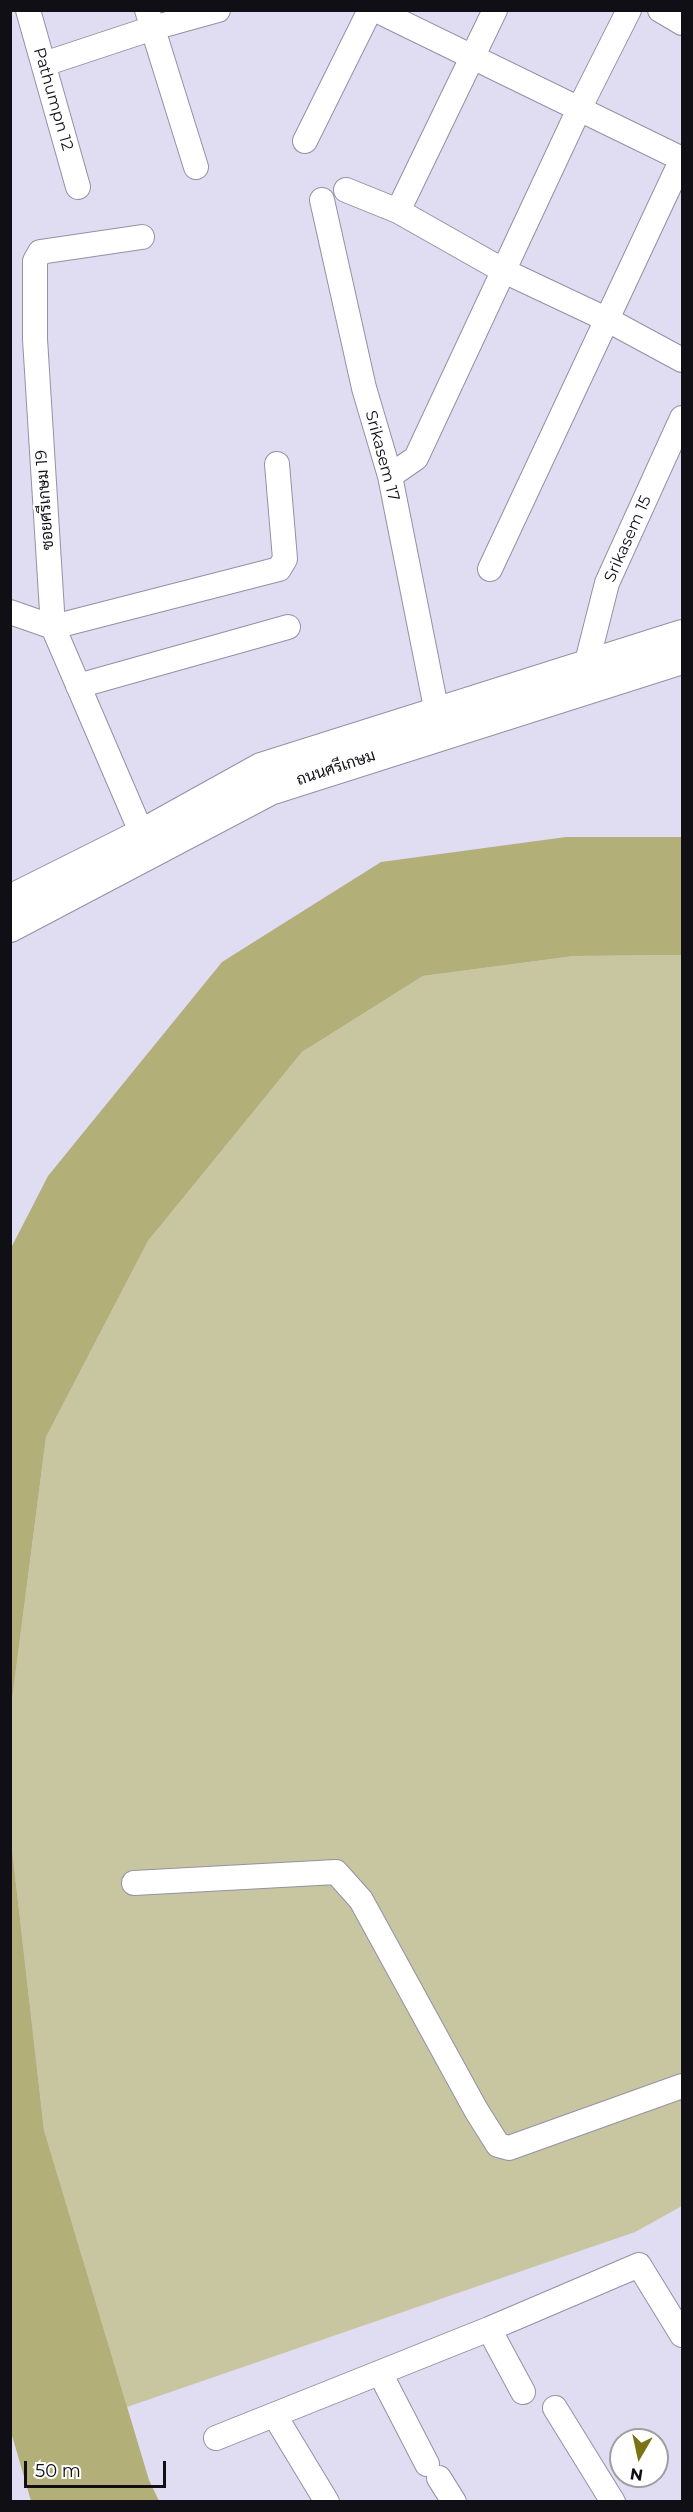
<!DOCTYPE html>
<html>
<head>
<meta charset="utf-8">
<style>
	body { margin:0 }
	#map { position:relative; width:693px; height:2512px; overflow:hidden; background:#e0dcf2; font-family:Montserrat,sans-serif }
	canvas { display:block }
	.frame { position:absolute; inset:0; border:12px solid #100f16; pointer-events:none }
	.north { position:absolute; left:609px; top:2428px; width:60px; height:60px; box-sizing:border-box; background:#fff; border:2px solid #9f9fa2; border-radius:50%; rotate:189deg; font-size:16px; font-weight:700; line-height:24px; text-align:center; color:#100f16 }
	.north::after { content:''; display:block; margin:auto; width:21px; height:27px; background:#7b7214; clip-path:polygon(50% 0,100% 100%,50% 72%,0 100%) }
	.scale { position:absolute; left:24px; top:2461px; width:142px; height:27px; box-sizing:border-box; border:3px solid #100f16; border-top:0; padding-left:8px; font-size:18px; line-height:21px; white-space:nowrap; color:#100f16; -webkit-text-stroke:4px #fff; paint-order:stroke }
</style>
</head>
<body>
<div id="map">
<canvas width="693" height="2512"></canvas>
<div class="frame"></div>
<div class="north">N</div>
<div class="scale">50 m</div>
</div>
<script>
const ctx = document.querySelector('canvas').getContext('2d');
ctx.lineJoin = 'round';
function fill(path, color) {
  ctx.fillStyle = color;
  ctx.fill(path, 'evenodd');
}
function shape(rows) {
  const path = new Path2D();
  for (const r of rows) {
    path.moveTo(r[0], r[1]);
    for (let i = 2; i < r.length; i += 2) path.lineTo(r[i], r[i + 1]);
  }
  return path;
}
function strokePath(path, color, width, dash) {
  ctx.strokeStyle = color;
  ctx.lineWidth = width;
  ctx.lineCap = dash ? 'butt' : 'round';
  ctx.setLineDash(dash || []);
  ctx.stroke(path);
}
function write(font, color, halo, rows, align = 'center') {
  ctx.font = font + ' Montserrat,Sarabun,sans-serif';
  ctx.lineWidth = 4.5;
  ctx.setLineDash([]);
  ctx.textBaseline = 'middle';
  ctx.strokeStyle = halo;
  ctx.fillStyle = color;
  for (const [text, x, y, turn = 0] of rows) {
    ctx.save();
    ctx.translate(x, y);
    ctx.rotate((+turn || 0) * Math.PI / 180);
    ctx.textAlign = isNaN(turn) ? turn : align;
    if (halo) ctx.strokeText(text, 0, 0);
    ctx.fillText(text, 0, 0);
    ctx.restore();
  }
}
fill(shape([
	[682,955,682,2206,635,2232,127,2407,44,2130,11,1840,11,1708,46,1437,148,1241,302,1052,423,976,574,956]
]), '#c8c6a1');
fill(shape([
	[566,837,682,837,682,955,574,956,423,976,302,1052,148,1241,46,1437,11,1708,11,1248,48,1176,222,962,381,862],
	[11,1840,44,2130,149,2480,159,2501,31,2501,11,2432]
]), '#b3af79');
const minor = shape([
	[28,10,78,187],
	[147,10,196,167],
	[376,10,682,159],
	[660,10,682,23],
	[44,64,153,28,218,10],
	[305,141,370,10],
	[346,190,398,211,504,271,608,320,682,360],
	[322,200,364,388,390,476,437,713],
	[398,211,495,10],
	[390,476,416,458,580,107,629,10],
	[490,569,682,159],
	[10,612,53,627,279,569,285,559,277,464],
	[586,666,607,583,682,418],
	[78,686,288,627],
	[142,834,53,627,35,339,35,261,40,252,142,237],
	[134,1883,336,1872,361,1900,476,2110,498,2145,509,2148,682,2086],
	[489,2329,523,2392],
	[380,2373,427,2464],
	[555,2408,613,2502],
	[275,2416,327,2502],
	[216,2438,489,2329,639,2265,682,2335],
	[439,2478,454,2502]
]);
const major = shape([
	[10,900,142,834,261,768,682,635],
	[10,927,270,790,682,659]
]);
strokePath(minor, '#9490a5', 26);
strokePath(major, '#9490a5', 32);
strokePath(minor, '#fff', 24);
strokePath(major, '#fff', 30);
write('16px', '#100f16', '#fff', [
	["Pathumpn 12",53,99,74],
	["Srikasem 17",382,456,75],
	["ซอยศรีเกษม 19",45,500,-94],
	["Srikasem 15",628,539,-66],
	["ถนนศรีเกษม",336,768,-18]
]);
</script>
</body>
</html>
